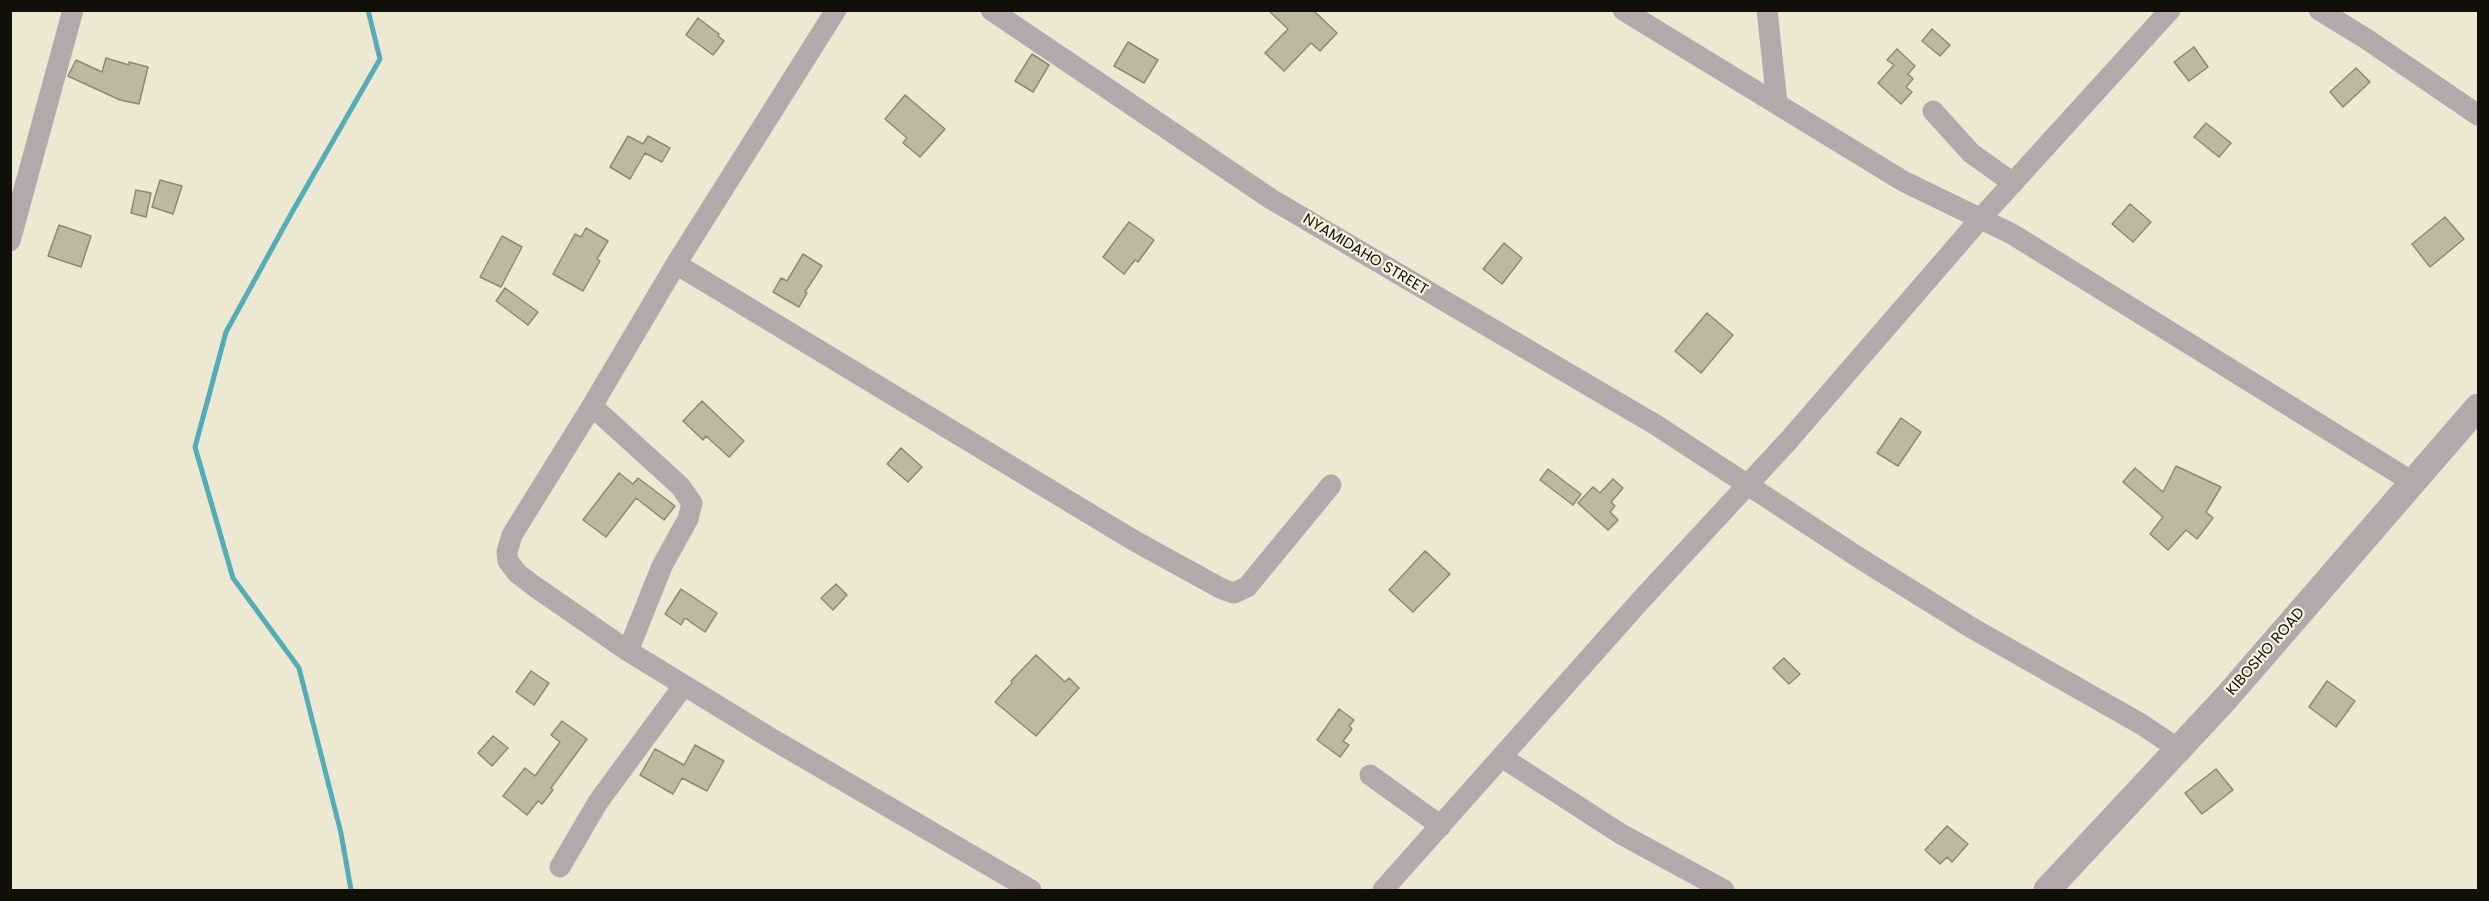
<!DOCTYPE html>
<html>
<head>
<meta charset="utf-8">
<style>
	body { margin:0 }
	#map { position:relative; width:2489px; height:901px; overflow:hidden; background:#ede8d1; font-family:Poppins,sans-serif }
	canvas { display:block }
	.frame { position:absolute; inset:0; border:12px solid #111008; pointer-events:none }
</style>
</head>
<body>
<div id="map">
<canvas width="2489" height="901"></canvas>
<div class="frame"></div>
</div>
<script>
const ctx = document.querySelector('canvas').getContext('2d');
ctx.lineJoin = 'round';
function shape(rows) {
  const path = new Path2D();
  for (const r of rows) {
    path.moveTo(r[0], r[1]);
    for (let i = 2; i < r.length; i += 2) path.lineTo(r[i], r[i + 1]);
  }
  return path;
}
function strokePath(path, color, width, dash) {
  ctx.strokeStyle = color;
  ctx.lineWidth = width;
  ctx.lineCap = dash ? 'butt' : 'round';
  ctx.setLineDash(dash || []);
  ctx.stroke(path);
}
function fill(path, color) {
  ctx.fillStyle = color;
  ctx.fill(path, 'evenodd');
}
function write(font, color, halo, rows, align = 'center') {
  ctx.font = font + ' Poppins,sans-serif';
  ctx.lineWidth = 4.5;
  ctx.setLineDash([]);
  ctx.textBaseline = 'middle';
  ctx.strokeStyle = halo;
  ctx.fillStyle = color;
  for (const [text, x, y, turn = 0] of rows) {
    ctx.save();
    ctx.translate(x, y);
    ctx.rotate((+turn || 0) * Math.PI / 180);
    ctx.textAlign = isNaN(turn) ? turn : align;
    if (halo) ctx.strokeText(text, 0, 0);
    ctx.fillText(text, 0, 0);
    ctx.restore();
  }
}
strokePath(shape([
	[351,890,341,833,299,668,233,578,195,447,226,332,291,214,380,59,368,10]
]), '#54acb6', 5);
const building = shape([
	[1268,10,1313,10,1337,33,1320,51,1311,43,1284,71,1265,53,1288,29,1268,10],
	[698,18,719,34,718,36,724,41,713,55,686,35,698,18],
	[1932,29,1950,45,1940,56,1922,41,1932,29],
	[1128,42,1158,60,1144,83,1114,66,1128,42],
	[2194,47,2208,67,2189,81,2174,62,2194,47],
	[1897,49,1915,66,1908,74,1913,79,1906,87,1912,92,1901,104,1878,83,1894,65,1887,60,1897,49],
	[1032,54,1049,65,1033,92,1015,81,1032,54],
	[106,58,129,65,129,62,148,67,139,104,120,100,68,76,76,60,102,72,106,58],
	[2356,68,2370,82,2343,107,2330,92,2356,68],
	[905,95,945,129,920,157,903,143,907,138,885,119,905,95],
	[2206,123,2231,143,2219,157,2194,137,2206,123],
	[628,136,643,144,648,136,670,148,662,162,645,153,630,179,610,167,628,136],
	[160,180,182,186,173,214,152,207,160,180],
	[136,190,151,193,146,217,131,213,136,190],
	[2130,204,2151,222,2133,242,2112,224,2130,204],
	[2445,217,2464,239,2430,267,2412,244,2445,217],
	[1129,222,1154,240,1138,262,1135,260,1124,274,1103,257,1129,222],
	[59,225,91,236,81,267,48,256,59,225],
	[586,228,608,241,597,259,600,261,583,291,553,274,575,234,581,237,586,228],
	[502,236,522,247,501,287,480,277,502,236],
	[1504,243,1522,258,1502,284,1483,269,1504,243],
	[803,254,822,266,805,292,807,293,799,307,773,292,781,278,787,281,803,254],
	[505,288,538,312,528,325,496,301,505,288],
	[1707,313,1733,335,1701,373,1675,351,1707,313],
	[702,401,744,441,729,457,706,436,703,440,683,421,702,401],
	[1901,418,1921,432,1898,466,1877,453,1901,418],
	[901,448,922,467,908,482,887,464,901,448],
	[2176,466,2221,487,2206,512,2213,518,2197,539,2186,530,2168,550,2150,534,2163,517,2123,482,2135,468,2163,492,2176,466],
	[1548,469,1581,494,1573,505,1540,480,1548,469],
	[619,473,633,484,638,478,675,506,664,520,636,498,606,537,583,520,619,473],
	[1613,479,1623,488,1611,502,1615,506,1610,512,1618,520,1608,530,1578,503,1593,487,1600,493,1613,479],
	[1425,551,1450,574,1413,612,1389,590,1425,551],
	[836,584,847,595,833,610,821,598,836,584],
	[681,589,717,613,705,632,685,618,681,625,665,614,681,589],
	[1036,655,1065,682,1069,678,1079,688,1036,736,995,702,1012,683,1011,681,1036,655],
	[1784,658,1800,674,1789,684,1773,668,1784,658],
	[531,671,549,683,534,705,516,692,531,671],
	[2327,681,2355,701,2336,727,2309,707,2327,681],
	[1339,709,1354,720,1349,726,1352,729,1343,741,1349,745,1340,757,1317,740,1339,709],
	[562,721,587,739,551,788,553,790,542,804,538,801,527,815,503,796,525,768,535,776,560,742,551,735,562,721],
	[493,736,508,748,492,766,478,753,493,736],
	[695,745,724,761,707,791,682,778,673,794,640,775,655,749,684,765,695,745],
	[2216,769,2233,790,2202,814,2185,793,2216,769],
	[1947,826,1968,844,1952,862,1947,857,1940,864,1925,850,1947,826]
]);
fill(building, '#bcb8a2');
strokePath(building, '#8d8974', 1.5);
strokePath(shape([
	[836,10,676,264,592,406,512,535,507,552,508,561,517,573,534,586,628,651,772,739,1031,890],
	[991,10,1271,199,1656,425,1861,559,1972,628,2141,724,2177,748],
	[1623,10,1903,181,2012,234,2414,483],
	[1767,10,1777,103],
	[2319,10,2365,38,2478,115],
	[1933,111,1971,153,2013,183],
	[10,241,73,10],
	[676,264,1133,540,1222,589,1234,593,1247,587,1331,485],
	[592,406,680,486,692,503,688,519,662,566,628,651],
	[1503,758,1621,834,1724,890],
	[1370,775,1441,826],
	[560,867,598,802,684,685],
	[1383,890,1641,600,1789,440,1981,218,2170,10]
]), '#b4a8ab', 21);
strokePath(shape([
	[2047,890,2226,698,2478,407]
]), '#b4a8ab', 27);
write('15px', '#111008', '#faf5de', [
	["NYAMIDAHO STREET",1365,255,31],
	["KIBOSHO ROAD",2266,652,-49]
]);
</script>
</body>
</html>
